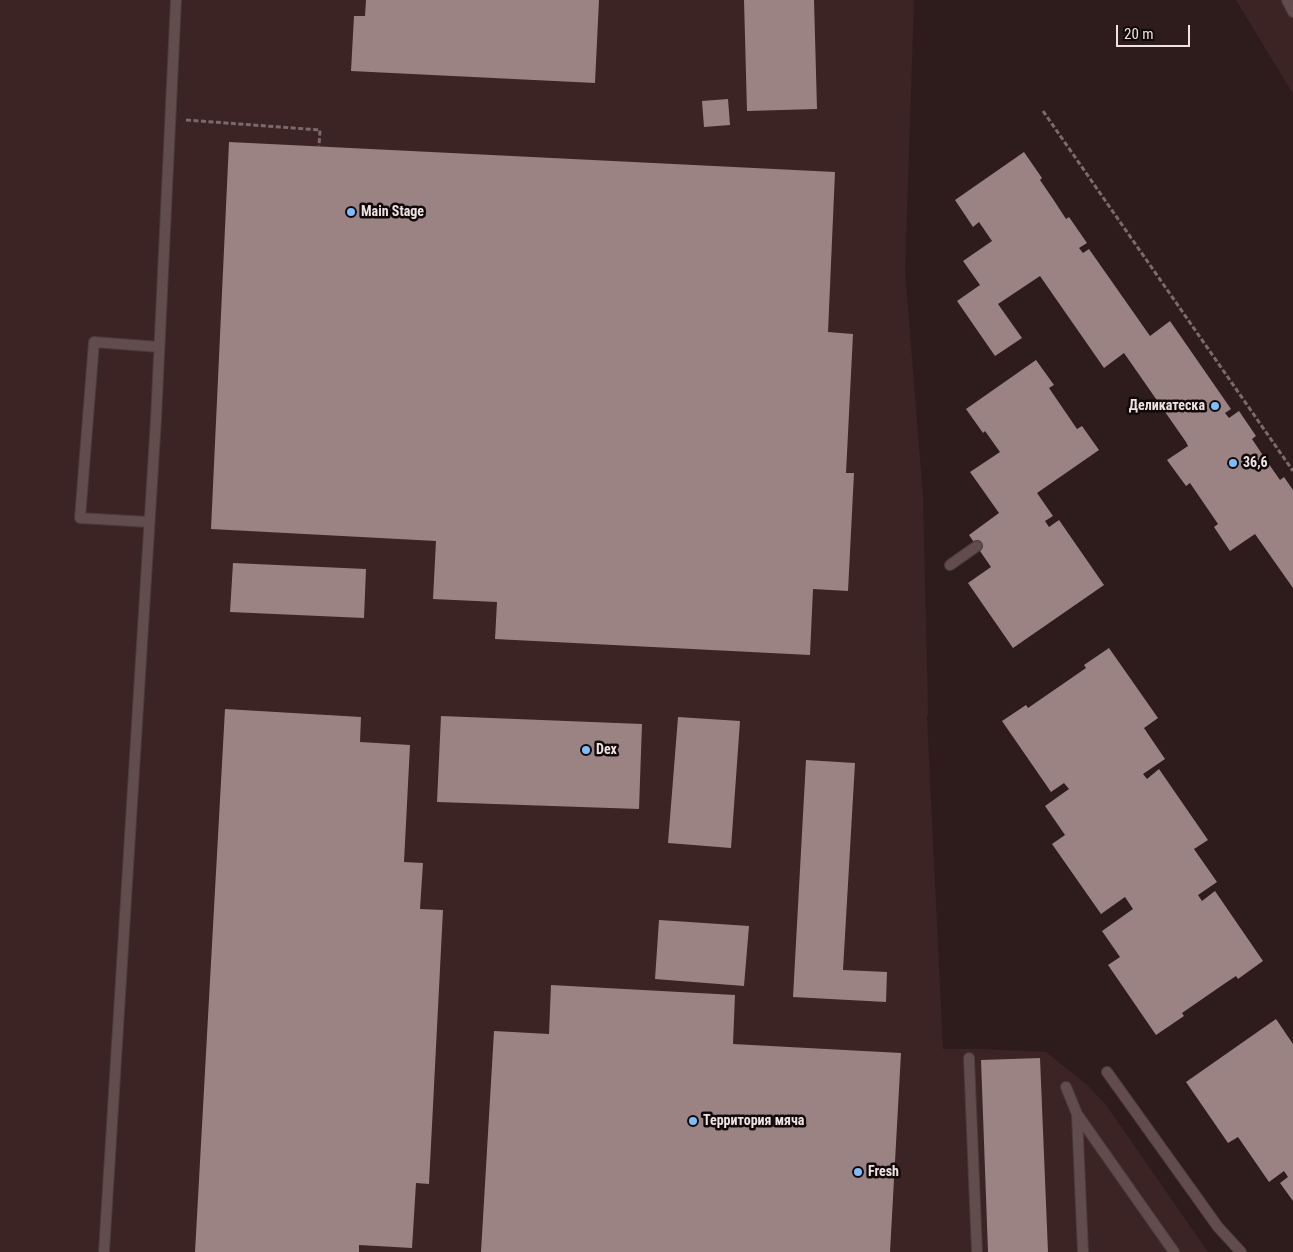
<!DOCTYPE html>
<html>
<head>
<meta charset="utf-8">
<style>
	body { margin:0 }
	#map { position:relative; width:1293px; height:1252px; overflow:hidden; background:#2e1c1c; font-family:"Roboto Condensed",sans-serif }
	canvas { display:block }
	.scale { position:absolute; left:1116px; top:25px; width:74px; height:22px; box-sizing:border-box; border:2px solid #efe2e2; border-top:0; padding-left:6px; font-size:15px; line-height:18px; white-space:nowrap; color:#efe2e2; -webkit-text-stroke:4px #110909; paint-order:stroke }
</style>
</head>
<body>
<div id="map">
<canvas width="1293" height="1252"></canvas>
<div class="scale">20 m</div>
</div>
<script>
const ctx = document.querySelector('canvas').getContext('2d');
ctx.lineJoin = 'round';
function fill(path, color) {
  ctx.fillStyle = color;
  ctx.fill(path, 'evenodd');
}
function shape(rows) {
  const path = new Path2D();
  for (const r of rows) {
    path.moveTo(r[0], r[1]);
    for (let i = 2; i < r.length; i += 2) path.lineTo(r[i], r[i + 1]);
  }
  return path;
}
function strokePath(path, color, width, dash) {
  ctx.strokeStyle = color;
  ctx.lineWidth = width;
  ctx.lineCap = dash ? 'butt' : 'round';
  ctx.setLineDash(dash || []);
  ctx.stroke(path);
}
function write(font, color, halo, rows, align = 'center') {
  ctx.font = font + ' "Roboto Condensed",sans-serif';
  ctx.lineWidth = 5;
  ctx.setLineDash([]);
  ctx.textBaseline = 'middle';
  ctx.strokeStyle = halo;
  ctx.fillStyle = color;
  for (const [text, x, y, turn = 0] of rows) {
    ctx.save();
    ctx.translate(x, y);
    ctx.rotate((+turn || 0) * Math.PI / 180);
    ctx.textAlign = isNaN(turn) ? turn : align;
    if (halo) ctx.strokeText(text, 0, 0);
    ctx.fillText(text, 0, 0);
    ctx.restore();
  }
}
fill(shape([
	[0,0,914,0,905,271,923,497,928,713,927,718,943,1049,981,1049,1046,1052,1087,1085,1106,1105,1208,1252,0,1252],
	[1236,0,1293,0,1293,94]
]), '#3d2424');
fill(shape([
	[366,0,599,0,595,83,351,71,354,16,365,16],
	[744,0,814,0,817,109,747,111],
	[728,99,730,125,704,127,702,101],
	[229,142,835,172,828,332,853,334,846,473,854,473,848,591,813,589,810,655,495,639,497,602,433,599,436,541,211,529],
	[1024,152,1042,178,1040,180,1053,199,1066,219,1069,217,1087,243,1079,248,1083,253,1089,249,1150,336,1170,321,1231,409,1225,413,1229,418,1239,411,1256,436,1252,439,1266,460,1280,480,1284,477,1293,490,1293,588,1255,534,1230,551,1214,527,1218,524,1190,483,1186,486,1167,460,1188,446,1186,442,1124,353,1104,368,1040,276,998,304,1022,338,995,356,957,301,980,285,963,261,992,241,979,222,973,227,955,200],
	[1036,360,1054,385,1049,388,1077,429,1082,426,1099,450,1037,493,1053,516,1045,521,1049,527,1059,520,1104,585,1013,648,968,583,991,567,969,535,999,513,970,472,1000,452,985,431,983,433,966,409],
	[233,563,366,569,364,618,230,612],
	[1109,648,1158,718,1144,728,1165,759,1143,774,1147,779,1159,769,1208,840,1194,849,1217,882,1198,895,1202,901,1215,891,1263,961,1238,979,1236,976,1224,984,1182,1013,1184,1016,1156,1035,1108,965,1120,957,1102,931,1133,909,1125,897,1101,914,1052,844,1065,835,1045,806,1069,789,1064,783,1051,792,1002,721,1026,705,1028,708,1086,668,1084,665],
	[225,709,361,717,360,742,410,745,404,862,423,863,420,909,443,910,429,1184,416,1183,412,1248,359,1245,359,1252,195,1252],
	[441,716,642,724,639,809,437,802],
	[678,717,740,721,731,848,668,843],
	[806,760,855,763,843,970,887,972,886,1002,793,997],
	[659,920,749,926,744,986,655,979],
	[551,985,735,995,733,1044,901,1053,890,1252,481,1252,494,1031,549,1034],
	[1276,1019,1293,1044,1293,1201,1280,1183,1288,1177,1284,1171,1269,1182,1238,1137,1228,1143,1186,1082],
	[1040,1058,1048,1252,988,1252,981,1060]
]), '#9a8382');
const service = shape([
	[1287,0,1293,12],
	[149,522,80,518,94,342,159,347],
	[950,565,977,546],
	[969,1058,977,1252],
	[1107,1072,1218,1227,1241,1252],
	[1066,1087,1077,1114,1174,1252],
	[1077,1115,1083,1252],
	[104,1252,156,419,176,0]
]);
strokePath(service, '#4a3b3c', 12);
strokePath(shape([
	[1043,111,1293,471],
	[186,120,320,130,319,146]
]), '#7a6a6a', 3, [5, 2.5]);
strokePath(service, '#624c4c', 10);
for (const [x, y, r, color] of [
	[351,212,5,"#7fbdfa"],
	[1215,406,5,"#7fbdfa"],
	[1233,463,5,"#7fbdfa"],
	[586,750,5,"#7fbdfa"],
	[693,1121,5,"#7fbdfa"],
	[858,1172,5,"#7fbdfa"]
]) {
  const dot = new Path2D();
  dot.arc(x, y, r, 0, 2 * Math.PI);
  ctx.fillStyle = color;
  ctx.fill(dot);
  strokePath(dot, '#110909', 2);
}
write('bold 14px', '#efe2e2', '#110909', [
	["Main Stage",361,212],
	["Деликатеска",1205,406,"right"],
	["36,6",1243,463],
	["Dex",596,750],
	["Территория мяча",703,1121],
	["Fresh",868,1172]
], 'left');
</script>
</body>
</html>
